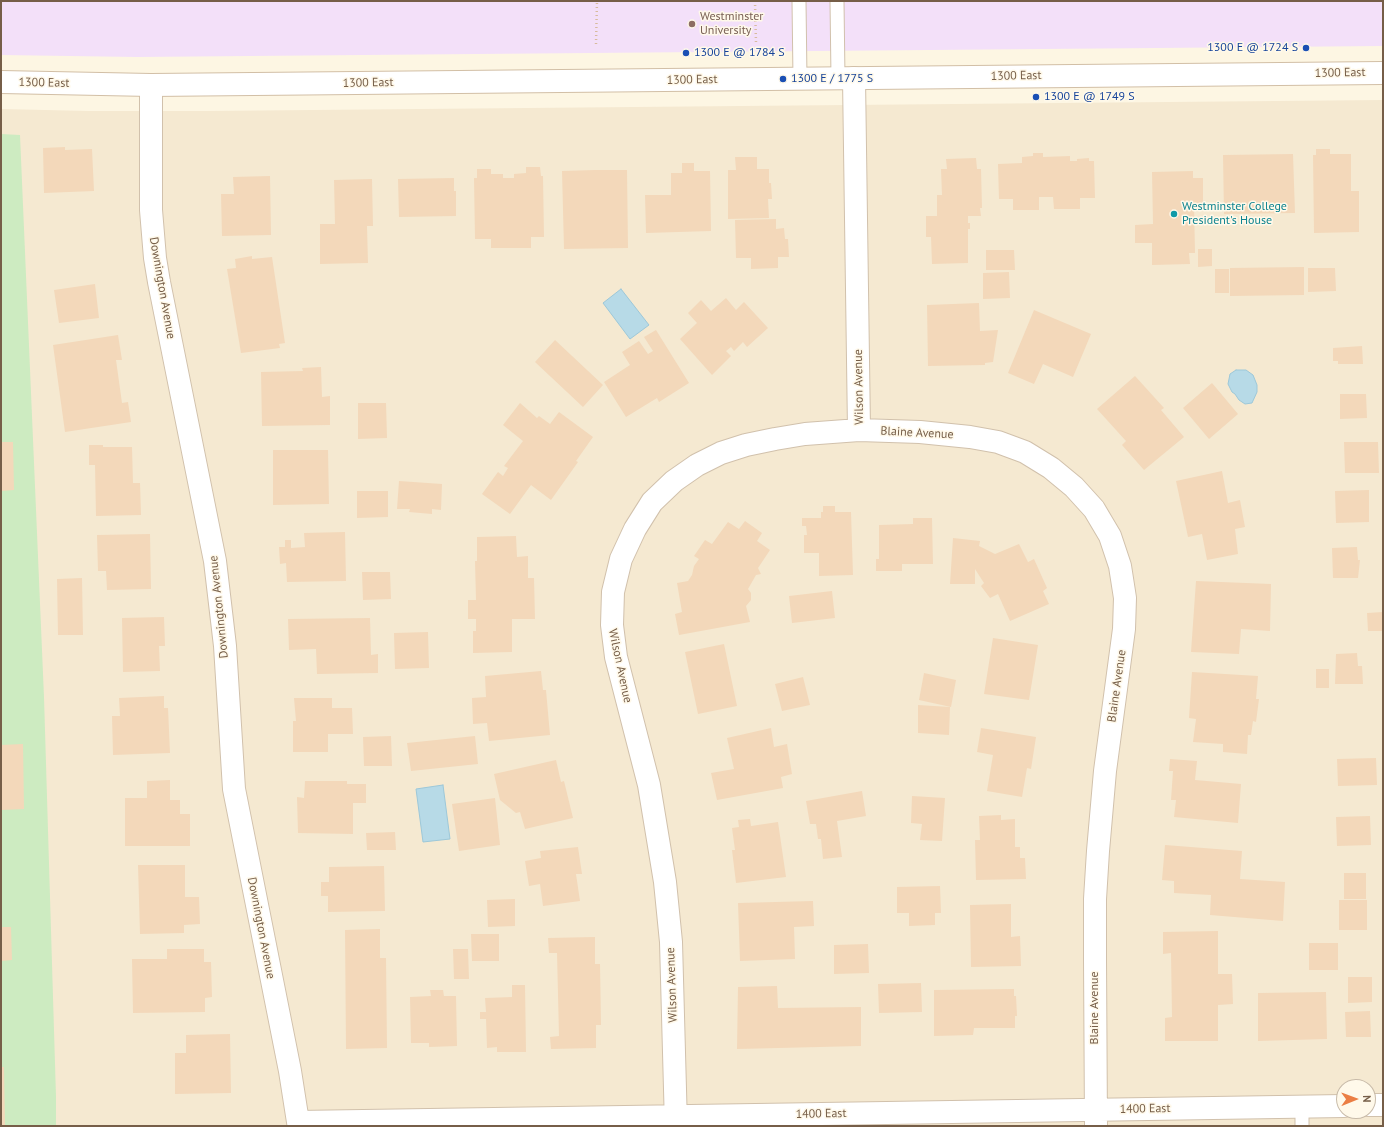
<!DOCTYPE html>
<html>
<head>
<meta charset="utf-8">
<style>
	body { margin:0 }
	#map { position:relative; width:1384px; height:1127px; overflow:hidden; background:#fdf6e3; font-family:"PT Sans",sans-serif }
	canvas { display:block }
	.frame { position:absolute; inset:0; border:2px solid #765e48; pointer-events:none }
	.north { position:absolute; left:1336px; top:1079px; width:40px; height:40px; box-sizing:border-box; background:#fff9ea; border:1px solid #c8bba9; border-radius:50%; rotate:89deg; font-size:11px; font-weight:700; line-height:16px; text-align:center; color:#765e48 }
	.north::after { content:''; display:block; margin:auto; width:14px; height:18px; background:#eb7e44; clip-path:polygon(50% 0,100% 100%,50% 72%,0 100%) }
</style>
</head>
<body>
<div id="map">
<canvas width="1384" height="1127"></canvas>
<div class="frame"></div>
<div class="north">N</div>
</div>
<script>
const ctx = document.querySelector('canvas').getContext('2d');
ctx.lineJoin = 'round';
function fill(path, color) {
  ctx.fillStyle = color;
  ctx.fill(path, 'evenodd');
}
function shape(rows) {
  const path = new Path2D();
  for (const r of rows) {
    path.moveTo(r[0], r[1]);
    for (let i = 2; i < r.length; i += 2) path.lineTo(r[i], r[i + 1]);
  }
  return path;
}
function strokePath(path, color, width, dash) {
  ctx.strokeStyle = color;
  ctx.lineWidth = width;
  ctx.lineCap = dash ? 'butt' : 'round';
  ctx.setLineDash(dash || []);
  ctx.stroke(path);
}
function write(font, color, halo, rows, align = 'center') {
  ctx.font = font + ' "PT Sans",sans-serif';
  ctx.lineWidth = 3;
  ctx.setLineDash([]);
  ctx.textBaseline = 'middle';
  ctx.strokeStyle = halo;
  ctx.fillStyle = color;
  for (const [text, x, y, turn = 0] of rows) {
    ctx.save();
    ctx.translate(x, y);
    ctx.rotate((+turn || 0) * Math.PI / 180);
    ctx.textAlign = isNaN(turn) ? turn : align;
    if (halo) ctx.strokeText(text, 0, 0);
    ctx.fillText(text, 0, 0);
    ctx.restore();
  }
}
fill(shape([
	[1383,100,1383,1126,1,1126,1,109,89,111,206,111],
	[1344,1087,1368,1087,1368,1111,1344,1111]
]), '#f5e9d1');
fill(shape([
	[1,1,1383,1,1383,46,137,57,1,55]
]), '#f3e0f9');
fill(shape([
	[1,134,20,135,44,697,56,1097,56,1126,1,1126]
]), '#cdebc1');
const water = shape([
	[621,289,649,325,630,339,603,303,621,289],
	[1236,370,1246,370,1253,375,1257,385,1257,392,1252,403,1245,404,1239,400,1235,394,1232,392,1228,384,1230,374,1236,370],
	[443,785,450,839,423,842,416,789,443,785]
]);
fill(water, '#b7dae7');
strokePath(water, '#9dc8d9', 1);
fill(shape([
	[65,147,65,150,92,149,94,191,44,193,43,148],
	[1316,149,1330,149,1330,154,1351,154,1351,191,1359,191,1359,232,1314,233,1313,155,1316,155],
	[1033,153,1043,153,1043,157,1070,156,1070,161,1077,161,1077,159,1089,158,1089,161,1094,161,1095,198,1080,198,1080,209,1054,209,1053,197,1039,197,1039,210,1013,210,1013,199,999,199,998,164,1022,163,1022,157,1033,156],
	[1293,154,1295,213,1224,214,1223,155],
	[735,157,757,157,757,169,769,169,769,183,771,183,772,199,768,199,769,218,728,219,728,170,736,170],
	[976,158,977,169,981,169,982,208,980,208,981,216,968,216,968,223,970,223,970,229,968,229,968,263,932,264,931,237,926,237,926,216,937,216,937,195,942,195,941,169,947,169,946,159],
	[682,163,694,163,694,171,710,171,711,231,646,233,645,195,671,195,671,173,682,173],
	[526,167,540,167,541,176,543,176,544,237,531,237,531,248,491,248,491,239,475,239,474,178,477,178,477,169,491,169,491,174,503,174,503,178,514,178,514,174,526,173],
	[595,170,627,170,628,248,564,249,562,171],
	[1193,171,1193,178,1203,178,1203,203,1194,203,1195,253,1189,253,1190,264,1152,265,1152,243,1135,243,1135,225,1153,224,1152,172],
	[270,176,271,235,222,236,221,194,234,194,233,177],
	[454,178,454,191,456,191,456,216,399,217,398,179],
	[372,179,373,226,367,226,368,263,320,264,320,224,335,224,334,180],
	[776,219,776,229,784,228,785,239,788,239,789,257,778,257,778,268,751,269,751,258,736,258,735,220],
	[1198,249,1212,249,1212,266,1198,267],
	[986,250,1014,250,1015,270,986,270],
	[252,256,252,259,272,257,285,343,279,344,280,348,241,353,227,269,236,268,235,259],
	[1304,267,1304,295,1230,296,1230,268],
	[1308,268,1335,268,1336,291,1308,292],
	[1215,269,1229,269,1229,293,1215,293],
	[1009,272,1010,298,983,299,983,273],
	[95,284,99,318,59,323,54,290],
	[726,298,736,310,744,302,768,328,747,347,743,342,734,351,731,347,726,351,731,356,712,375,680,339,697,323,688,313,701,300,711,311],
	[979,303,980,331,998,330,993,362,985,363,985,365,928,366,927,305],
	[1034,310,1091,334,1073,377,1043,364,1034,384,1008,373],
	[656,330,689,383,659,402,657,398,626,417,604,382,630,365,622,352,639,341,648,354,653,351,644,337],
	[118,335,122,360,116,360,122,403,128,402,131,422,65,432,53,345],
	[555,340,603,385,583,407,535,362],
	[1362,346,1363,364,1338,364,1338,361,1333,361,1333,348],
	[321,367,322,397,330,396,330,425,262,426,261,372,303,371,302,368],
	[1135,376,1164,408,1161,410,1184,437,1144,470,1122,445,1126,441,1097,409],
	[1212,383,1238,414,1209,439,1183,408],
	[1340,394,1366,394,1367,418,1340,419],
	[358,403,386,403,387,438,358,439],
	[520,403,537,418,539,416,550,424,559,412,593,437,576,461,578,462,551,500,531,485,510,514,482,494,498,472,503,476,508,468,504,466,523,441,503,425],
	[1,442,13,442,14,490,1,491],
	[1344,442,1378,442,1379,473,1345,473],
	[89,445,103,445,103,447,132,447,133,483,140,483,141,515,96,516,95,465,89,465],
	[273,450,328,450,329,504,273,505],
	[1222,471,1228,503,1240,500,1245,527,1235,529,1238,554,1207,560,1202,534,1188,537,1176,481],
	[399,481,442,484,441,510,432,509,432,514,409,512,410,509,397,509],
	[1369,490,1369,522,1336,523,1335,491],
	[357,491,388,491,388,517,357,518],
	[823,506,835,506,835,512,851,512,853,575,819,576,819,553,804,553,804,535,807,535,806,526,802,526,802,518,821,518,821,512,823,512],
	[913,518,932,518,933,564,902,564,902,571,876,571,876,559,879,559,879,525,913,524],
	[745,521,762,533,757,541,770,550,758,568,761,574,756,575,748,589,751,593,751,600,746,606,750,622,679,635,675,614,682,612,677,583,688,581,692,575,694,566,699,559,694,556,705,540,712,544,728,522,739,529],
	[345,532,346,581,287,582,286,563,280,564,279,547,285,547,285,540,291,540,291,548,305,547,304,533],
	[150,534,151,589,107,590,106,571,98,571,97,535],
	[516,536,517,557,528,556,528,578,534,578,535,619,512,619,512,652,473,653,473,631,476,631,476,619,468,619,468,600,476,600,475,561,477,561,477,537],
	[953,538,980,541,979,546,995,554,1019,544,1028,562,1034,559,1047,588,1043,591,1049,604,1010,621,998,594,990,598,981,586,984,583,975,569,975,584,950,584],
	[1357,547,1358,560,1360,560,1358,578,1333,578,1332,548],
	[362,572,390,572,391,599,363,600],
	[82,578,83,635,58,635,57,579],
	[1196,581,1271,584,1270,631,1241,629,1239,654,1191,652],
	[832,591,835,618,792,623,789,596],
	[1383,612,1383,631,1368,631,1367,613],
	[164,617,165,646,159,646,160,671,123,672,122,618],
	[370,618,371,655,378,654,378,673,317,674,316,649,289,650,288,619],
	[428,632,429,668,395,669,394,633],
	[993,638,1038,645,1029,700,984,694],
	[724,644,737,706,698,714,685,652],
	[1357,653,1358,666,1362,666,1363,684,1335,684,1336,654],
	[1316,669,1329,669,1329,688,1316,688],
	[541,671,543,690,546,690,550,735,489,741,487,723,473,724,472,698,486,697,485,676],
	[1192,672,1258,676,1256,699,1259,699,1256,722,1253,721,1251,735,1248,735,1247,754,1223,752,1223,744,1193,742,1196,719,1189,718],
	[924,673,956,680,951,707,919,700],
	[803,677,810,705,782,711,775,684],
	[164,696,164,708,168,708,170,753,113,755,112,716,120,716,119,698],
	[294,698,332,698,332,708,352,708,353,734,328,734,328,752,293,752,293,721,296,721],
	[918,705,950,707,949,735,918,733],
	[771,728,774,747,787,744,792,774,781,777,783,788,717,800,711,773,734,769,727,738],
	[981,728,1036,737,1031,769,1027,768,1022,797,987,791,993,755,977,752],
	[391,736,392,766,364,766,363,737],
	[475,736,478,764,411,771,407,743],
	[23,744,24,809,1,810,1,745],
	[1376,758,1377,785,1338,786,1337,759],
	[1170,759,1197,761,1195,780,1241,784,1238,823,1174,817,1176,800,1171,800,1173,771,1169,771],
	[556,760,561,782,564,781,573,818,525,829,520,812,516,813,500,800,494,774],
	[170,780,170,800,180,800,180,814,190,814,190,846,125,846,125,798,147,798,147,781],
	[305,781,347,781,347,784,366,784,366,803,353,803,353,834,298,833,297,797,304,798],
	[862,791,866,816,837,821,842,857,823,859,821,839,818,839,816,824,810,824,806,801],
	[912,796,945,798,942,841,920,840,922,824,911,823],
	[495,798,500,845,459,851,452,804],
	[1001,815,1001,820,1015,819,1015,847,1020,847,1020,858,1025,858,1026,879,976,880,975,840,980,840,979,816],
	[1370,816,1371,845,1337,846,1336,817],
	[750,819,751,826,778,822,786,877,736,883,732,850,735,850,732,828,739,827,738,820],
	[395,832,396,850,367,850,366,833],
	[1165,845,1242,851,1240,879,1285,882,1283,921,1210,915,1211,895,1174,893,1174,881,1162,880],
	[578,847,582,874,576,874,580,901,543,906,540,884,529,886,525,861,541,858,540,851],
	[138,865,185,865,185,897,199,897,200,924,184,925,184,933,140,934],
	[384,866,385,911,328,912,328,896,321,896,321,882,329,882,329,867],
	[1344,873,1366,873,1366,899,1344,899],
	[940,886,941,913,935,913,935,925,909,926,909,913,897,913,897,887],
	[515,899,515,926,488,927,487,900],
	[1339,900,1367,900,1367,930,1339,930],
	[813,901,814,926,794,927,795,959,740,961,738,903],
	[1011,904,1011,937,1020,936,1021,966,971,967,970,905],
	[1,927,11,927,12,960,1,961],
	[380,929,380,958,386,958,387,1048,346,1049,345,930],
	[1218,931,1218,974,1232,974,1233,1004,1218,1005,1218,1041,1165,1041,1165,1018,1172,1017,1171,953,1163,954,1163,932],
	[471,934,499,934,499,961,472,961],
	[595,937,595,964,600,964,601,1025,596,1025,596,1048,551,1049,550,1037,559,1036,557,953,549,953,548,938],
	[1309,943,1338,943,1338,970,1309,970],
	[868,944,869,973,834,974,834,945],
	[167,949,204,949,204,962,211,962,212,997,205,998,205,1012,133,1013,132,959,167,959],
	[453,949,468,949,469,979,454,979],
	[1348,977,1372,977,1372,1002,1348,1003],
	[921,983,922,1012,879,1013,878,984],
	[512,985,525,985,526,1052,497,1052,497,1047,487,1048,486,1019,480,1019,480,1012,486,1012,485,998,512,997],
	[777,986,778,1008,861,1007,861,1046,737,1049,738,987],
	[1014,989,1014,996,1016,996,1017,1016,1015,1016,1015,1028,974,1028,973,1035,934,1036,934,990],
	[430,990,443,990,444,996,456,996,457,1046,429,1047,429,1043,411,1043,410,997,431,996],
	[1326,992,1327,1039,1258,1041,1258,993],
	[1370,1011,1371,1037,1346,1037,1345,1012],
	[230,1034,231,1093,175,1094,175,1053,186,1053,186,1035],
	[1,1067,4,1067,5,1126,1,1126]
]), '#f3d8ba');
const lane = shape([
	[799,1,800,79],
	[837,1,838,78],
	[1302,1106,1302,1126]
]);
const street = shape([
	[151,85,151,210,155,258,159,282,215,561,225,646,234,789,290,1071,298,1122],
	[859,430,920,432,970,437,998,442,1025,452,1051,468,1074,487,1094,509,1110,536,1120,566,1125,598,1124,629,1105,771,1098,851,1095,899,1095,960,1096,1126],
	[1368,1105,1383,1105],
	[298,1122,1344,1106],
	[676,1126,671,942,665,882,649,785,616,657,612,625,613,592,621,559,635,529,652,502,674,481,697,465,721,453,746,445,775,439,805,434,859,430,854,78]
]);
const secondary = shape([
	[1,82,151,85,1383,73]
]);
strokePath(lane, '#d1c1ac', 15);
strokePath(street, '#d1c1ac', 24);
strokePath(secondary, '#d2bfa6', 24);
strokePath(shape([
	[755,1,756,43],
	[596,44,597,1]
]), '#d8bb9d', 2.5, [1, 3]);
strokePath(lane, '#fff', 13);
strokePath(street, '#fff', 22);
strokePath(secondary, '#fff', 22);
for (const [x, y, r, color] of [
	[692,24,4,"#8d6e63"],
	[1306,48,4,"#1a4fb4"],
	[686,53,4,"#1a4fb4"],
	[783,79,4,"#1a4fb4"],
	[1036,97,4,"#1a4fb4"],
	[1174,214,4,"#0f9aa8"]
]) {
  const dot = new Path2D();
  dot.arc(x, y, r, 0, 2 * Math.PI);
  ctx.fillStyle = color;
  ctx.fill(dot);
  strokePath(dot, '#fff9ea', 1.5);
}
write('12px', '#785e54', '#fff9ea', [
	["Westminster",700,17],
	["University",700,31]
], 'left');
write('12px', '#164399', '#fff9ea', [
	["1300 E @ 1724 S",1298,48,"right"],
	["1300 E @ 1784 S",694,53],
	["1300 E / 1775 S",791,79],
	["1300 E @ 1749 S",1044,97]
], 'left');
write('12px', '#765e48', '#fff9ea', [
	["1300 East",1340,73,-1],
	["1300 East",1016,76,-1],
	["1300 East",692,80,-1],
	["1300 East",44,83,1],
	["1300 East",368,83,-1],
	["Downington Avenue",162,288,80],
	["Wilson Avenue",859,387,-91],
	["Blaine Avenue",917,433,3],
	["Downington Avenue",219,607,-96],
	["Wilson Avenue",620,666,78],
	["Blaine Avenue",1117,686,-82],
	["Downington Avenue",261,928,79],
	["Wilson Avenue",672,985,-92],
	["Blaine Avenue",1095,1008,-90],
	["1400 East",1145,1109,-1],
	["1400 East",821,1114,-1]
]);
write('12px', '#0d838f', '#fff9ea', [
	["Westminster College",1182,207],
	["President's House",1182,221]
], 'left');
</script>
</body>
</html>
